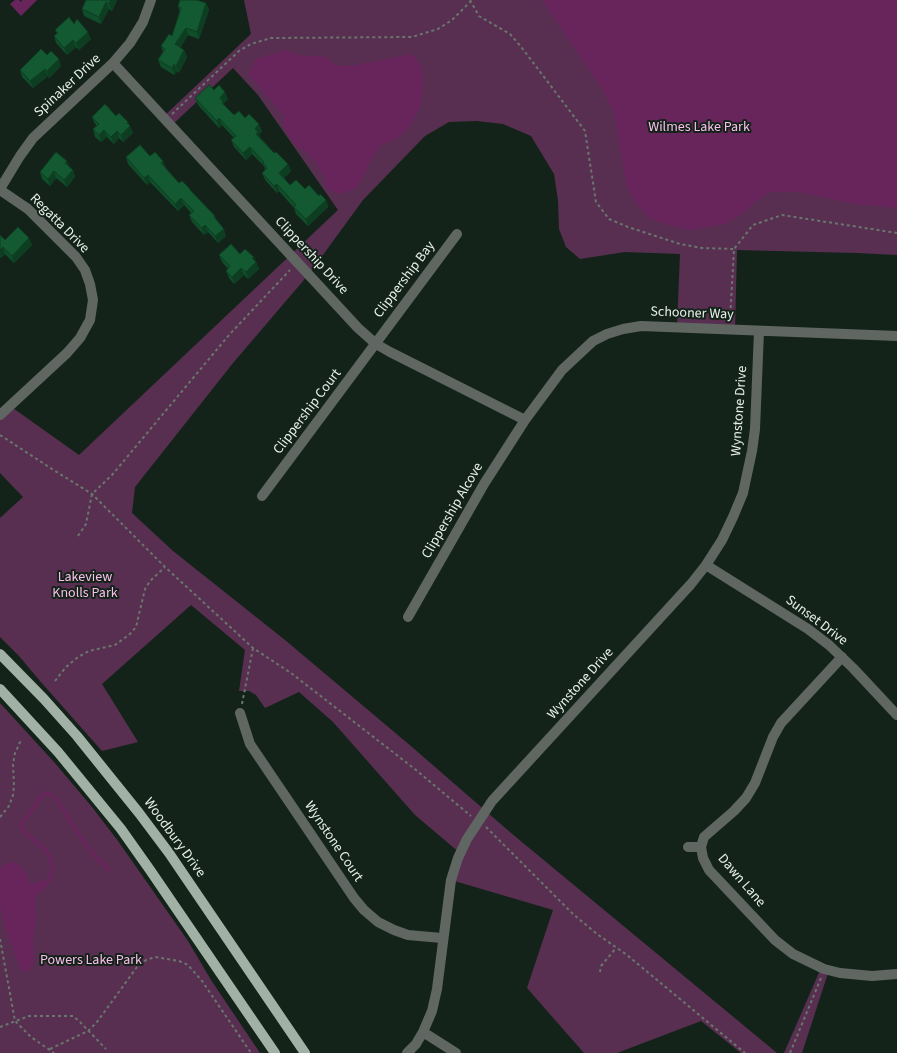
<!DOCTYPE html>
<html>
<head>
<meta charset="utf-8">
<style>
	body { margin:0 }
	canvas { display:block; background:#142319 }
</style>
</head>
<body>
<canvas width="897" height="1053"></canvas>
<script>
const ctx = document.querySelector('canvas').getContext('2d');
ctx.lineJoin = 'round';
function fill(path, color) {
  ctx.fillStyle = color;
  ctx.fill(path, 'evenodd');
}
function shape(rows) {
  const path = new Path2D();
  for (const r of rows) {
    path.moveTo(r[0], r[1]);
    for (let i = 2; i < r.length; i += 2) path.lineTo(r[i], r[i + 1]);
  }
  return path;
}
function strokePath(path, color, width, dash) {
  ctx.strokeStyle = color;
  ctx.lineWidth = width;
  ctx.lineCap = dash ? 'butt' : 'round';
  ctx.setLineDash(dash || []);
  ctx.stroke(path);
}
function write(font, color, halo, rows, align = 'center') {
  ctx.font = font + ' "Source Sans 3",sans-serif';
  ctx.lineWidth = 4;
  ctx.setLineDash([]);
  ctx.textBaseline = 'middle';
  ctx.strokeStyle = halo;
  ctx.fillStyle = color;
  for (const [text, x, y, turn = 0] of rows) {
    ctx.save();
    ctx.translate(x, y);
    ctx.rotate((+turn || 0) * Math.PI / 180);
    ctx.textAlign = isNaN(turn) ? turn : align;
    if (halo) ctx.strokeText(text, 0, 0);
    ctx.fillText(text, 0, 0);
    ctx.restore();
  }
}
fill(shape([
	[244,0,897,0,897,255,857,253,737,250,735,330,677,328,680,254,625,252,580,259,566,247,559,229,558,200,554,174,531,136,503,124,477,121,449,122,425,136,363,200,309,274,233,363,135,487,132,513,173,551,285,640,412,747,511,833,777,1053,741,1053,701,1021,617,1053,584,1053,527,988,553,910,451,880,460,853,415,815,333,722,299,692,265,708,256,695,249,691,239,691,245,650,191,605,102,684,138,742,102,751,40,681,19,656,0,637,0,518,23,497,0,473,0,415,10,406,79,455,338,210,258,95,233,68,171,126,163,117,251,34],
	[0,703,54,762,92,807,118,841,188,941,211,980,260,1053,0,1053],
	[821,968,829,970,802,1053,784,1053]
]), '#582f50');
fill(shape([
	[15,0,19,0,21,2,22,0,37,0,21,16,10,4],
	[542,0,897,0,897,208,855,204,799,192,770,192,755,202,744,213,725,224,690,230,668,225,649,218,635,202,627,187,613,110,602,89],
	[286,50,299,55,326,57,335,65,350,66,412,54,422,67,423,81,422,96,419,109,410,126,398,138,381,145,371,159,365,174,356,188,342,194,327,190,325,178,317,165,306,152,295,145,284,127,283,115,248,74,256,59],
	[11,862,16,863,22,867,26,873,30,883,35,883,43,880,46,883,47,886,36,895,35,901,36,919,33,938,34,956,33,965,28,971,25,972,21,970,15,955,4,924,0,905,0,868,3,865]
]), '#68255c');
strokePath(shape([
	[46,883,49,880,52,870,51,859,47,852,23,830,21,825,41,797,45,793,50,794,57,800,82,839,96,857,109,870]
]), '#68255c', 3.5);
strokePath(shape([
	[470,0,479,16,510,34,522,48,585,131,596,202,609,219,628,227,680,244,702,248,734,249],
	[172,114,239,51,251,44,271,38,412,37,438,29,452,20,470,2],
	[730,320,734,249,753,225,782,215,897,233],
	[0,435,52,469,92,494,165,567,253,648,291,673,416,770,471,816],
	[78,536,86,524,92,494,112,475,229,335,290,270],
	[55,681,66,667,78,657,89,651,115,645,130,634,136,627,145,589,150,581,165,567],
	[242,704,253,648],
	[0,817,9,806,13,795,14,786,13,764,15,753,21,740],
	[486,827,573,914,597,934,627,955,745,1053],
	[0,939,15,1021,31,1037,54,1053],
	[600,972,601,966,616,948],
	[0,1027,29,1016,73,1016,79,1021,106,1049],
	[50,1049,88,1031,97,1022,137,967,146,960,155,957,179,961,188,965,202,981,251,1053],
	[790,1053,821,978]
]), '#69766d', 2, [3, 3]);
strokePath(shape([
	[113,63,358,328,376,344,390,352,525,420],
	[0,189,20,156,33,138,113,63,130,43,143,22,151,0],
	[0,190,28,209,76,257,85,270,90,284,93,300,90,320,80,338,67,353,0,415],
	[262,496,457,234],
	[706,565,808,629,829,645,853,668,897,715],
	[408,617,484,484,525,420,562,370,593,341,607,334,623,329,641,326,897,336],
	[842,657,781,723,773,737,755,783,746,798,734,811,704,837,701,847,703,858,709,870,775,940,793,954,824,969,840,973,872,976,897,974],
	[240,713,250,744,354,898,364,910,378,922,394,930,408,935,442,938],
	[688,847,701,847],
	[423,1032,456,1053],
	[407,1053,416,1044,423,1032,432,1011,437,989,451,880,458,858,467,839,492,801,691,584,706,565,722,540,733,517,743,493,752,451,755,429,759,331]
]), '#606762', 10);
strokePath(shape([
	[0,654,44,699,77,736,139,813,169,853,305,1053],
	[0,689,58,752,121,829,150,870,275,1053]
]), '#a1b1a5', 10);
fill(shape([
	[86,0,117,0,112,11,109,9,101,24,84,16,82,9],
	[180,0,198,0,206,3,209,10,199,39,188,35,180,48,184,50,187,57,179,73,177,71,174,75,161,67,158,60,163,52,161,46,172,36,180,12,178,7],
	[74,24,91,39,79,50,76,47,67,55,56,43,54,36,57,34,55,30],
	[47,55,61,66,49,78,48,76,33,88,22,77,20,70],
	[195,98,228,99,224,103,224,105,234,115,245,118,262,131,259,134,260,137,274,153,288,164,291,171,284,178,290,185,305,189,319,196,326,200,328,207,308,226,296,214,294,208,279,191,277,193,265,180,262,173,265,170,264,166,252,154,246,160,234,147,231,140,234,138,222,125,219,128,198,105],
	[116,116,128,122,133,133,123,142,119,138,114,144,107,137,101,142,95,137,93,129,97,126,95,124,92,117],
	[150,156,163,161,165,168,179,183,191,192,215,216,216,220,226,236,218,243,208,232,204,235,192,222,189,215,191,213,184,205,178,211,150,182,147,185,128,164,126,157],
	[69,167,73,170,75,177,67,187,56,178,50,186,42,179,40,172],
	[0,235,5,240,32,245,14,263,5,254,1,258,0,257],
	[240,254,255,261,256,262,259,269,248,279,244,275,234,284,229,278,226,271,228,269,222,262,219,255]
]), '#104d2a');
fill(shape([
	[111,0,117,0,112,11,109,4],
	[106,2,109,9,101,24,99,17],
	[206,3,209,10,199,39,197,32],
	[186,28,188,35,178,51,175,44],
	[88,32,91,39,79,50,76,43],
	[73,40,76,47,67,55,64,48],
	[184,50,187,57,179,73,176,66],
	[59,59,61,66,49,78,47,71],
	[174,64,177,71,174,75,172,68],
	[45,69,48,76,33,88,30,81],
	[225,92,228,99,224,103,226,109,220,98],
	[219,118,222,125,219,128,217,121],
	[128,122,133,133,123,142,121,135],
	[259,124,262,131,259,134,260,139,259,141,255,129],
	[104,130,107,137,101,142,99,135],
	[117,131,119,138,114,144,111,137],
	[250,147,252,154,246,160,243,153],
	[67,161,70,168,65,163],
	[163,161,166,168,163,170,161,163],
	[288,164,291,171,281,180,279,173],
	[73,170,75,177,67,187,64,180],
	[54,171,56,178,50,186,48,179],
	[148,175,150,182,147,185,144,178],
	[277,184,279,191,277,193,274,186],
	[181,198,184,205,178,211,175,204],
	[326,200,328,207,308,226,306,219],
	[205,225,208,232,204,235,202,228],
	[224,229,226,236,218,243,215,236],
	[29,238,32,245,14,263,12,256],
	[3,247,5,254,1,258,0,254,0,250],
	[254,257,259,269,248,279,246,272],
	[241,268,244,275,234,284,232,277]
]), '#0d3e22');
const building = shape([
	[86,0,111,0,109,4,106,2,99,17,82,9,86,0],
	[180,0,196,0,206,3,197,32,186,28,175,44,184,50,176,66,174,64,172,68,158,60,165,49,161,46,169,34,172,36,181,8,178,7,180,0],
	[69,17,74,24,77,19,88,32,76,43,73,40,64,48,54,36,58,33,55,30,69,17],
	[41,49,47,55,51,51,59,59,47,71,45,69,30,81,20,70,41,49],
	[209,85,214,90,219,85,225,92,220,98,223,102,222,103,234,115,239,111,245,118,249,114,259,124,255,129,258,132,256,134,274,153,276,152,288,164,279,173,290,185,296,180,305,189,309,185,319,196,320,194,326,200,306,219,294,207,296,205,277,184,274,186,262,173,267,168,263,163,264,162,250,147,243,153,231,140,236,136,219,118,217,121,195,98,209,85],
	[105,104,116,116,119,113,128,122,127,123,130,126,121,135,117,131,111,137,104,130,99,135,93,129,99,124,92,117,105,104],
	[140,145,150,156,155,152,163,161,161,163,179,183,182,181,190,189,190,190,215,216,214,217,224,229,215,236,205,225,202,228,189,215,194,211,181,198,175,204,148,175,144,178,126,157,140,145],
	[56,152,67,161,65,163,73,170,64,180,54,171,48,179,40,172,56,152],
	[18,227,29,238,12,256,3,247,0,250,0,235,5,240,18,227],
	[231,244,240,254,245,249,254,257,252,258,256,262,246,272,241,268,232,277,226,271,230,266,219,255,231,244]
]);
fill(building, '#135931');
strokePath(building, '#0d3e22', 1);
write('14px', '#e6f0e9', '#142319', [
	["Spinaker Drive",68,86,-43],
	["Regatta Drive",59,224,45],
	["Clippership Drive",311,256,47],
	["Clippership Bay",405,280,-53],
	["Schooner Way",692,314,2],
	["Wynstone Drive",740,411,-86],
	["Clippership Court",308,412,-53],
	["Clippership Alcove",453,511,-60],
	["Sunset Drive",816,621,37],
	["Wynstone Drive",581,684,-48],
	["Woodbury Drive",174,838,54],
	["Wynstone Court",333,842,56],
	["Dawn Lane",741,881,49]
]);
write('14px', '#fabfec', '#142319', [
	["Wilmes Lake Park",699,128],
	["Lakeview",85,578],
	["Knolls Park",85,594],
	["Powers Lake Park",91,961]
]);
</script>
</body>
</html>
